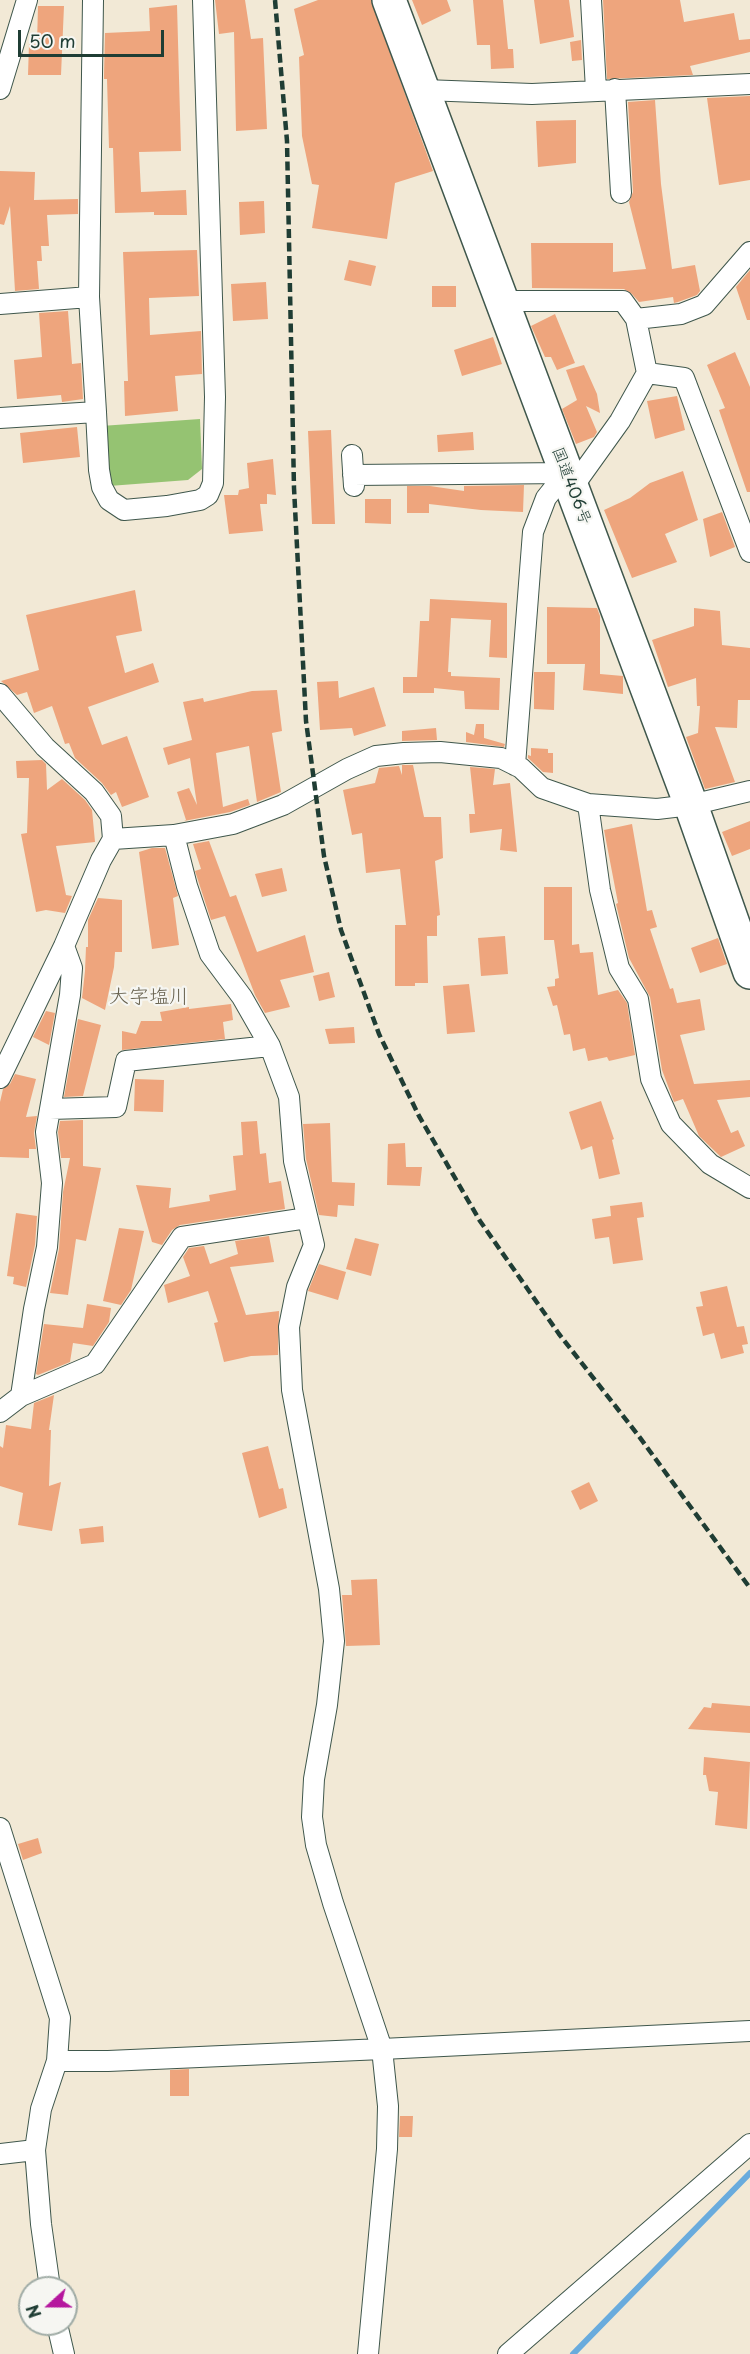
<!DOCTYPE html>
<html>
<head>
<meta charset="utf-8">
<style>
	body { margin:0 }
	#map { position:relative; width:750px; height:2354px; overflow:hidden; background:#f2e9d6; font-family:"Playpen Sans",sans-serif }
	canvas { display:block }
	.north { position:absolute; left:18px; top:2276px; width:60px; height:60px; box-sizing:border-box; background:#f6f6f2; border:2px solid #a0aca6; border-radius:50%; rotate:249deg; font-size:16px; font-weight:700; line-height:24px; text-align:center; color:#1f3d34 }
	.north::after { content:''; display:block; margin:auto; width:21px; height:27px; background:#b5179e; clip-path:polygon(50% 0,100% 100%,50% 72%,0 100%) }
	.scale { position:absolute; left:18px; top:30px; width:146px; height:27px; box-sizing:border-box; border:3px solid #1f3d34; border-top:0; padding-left:8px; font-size:18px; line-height:21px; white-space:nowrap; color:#1f3d34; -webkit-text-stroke:4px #f6f6f2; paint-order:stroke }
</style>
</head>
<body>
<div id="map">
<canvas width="750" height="2354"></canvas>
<div class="north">N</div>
<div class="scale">50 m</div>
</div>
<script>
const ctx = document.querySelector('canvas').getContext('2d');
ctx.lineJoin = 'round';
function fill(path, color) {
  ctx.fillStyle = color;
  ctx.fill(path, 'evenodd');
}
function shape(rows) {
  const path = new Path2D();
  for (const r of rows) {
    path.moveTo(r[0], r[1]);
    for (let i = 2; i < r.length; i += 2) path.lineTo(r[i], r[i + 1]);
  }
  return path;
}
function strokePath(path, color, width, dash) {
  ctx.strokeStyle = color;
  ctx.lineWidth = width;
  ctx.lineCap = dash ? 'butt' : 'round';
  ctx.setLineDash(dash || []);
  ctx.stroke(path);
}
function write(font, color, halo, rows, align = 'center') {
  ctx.font = font + ' "Playpen Sans","Klee One",sans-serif';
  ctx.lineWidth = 4.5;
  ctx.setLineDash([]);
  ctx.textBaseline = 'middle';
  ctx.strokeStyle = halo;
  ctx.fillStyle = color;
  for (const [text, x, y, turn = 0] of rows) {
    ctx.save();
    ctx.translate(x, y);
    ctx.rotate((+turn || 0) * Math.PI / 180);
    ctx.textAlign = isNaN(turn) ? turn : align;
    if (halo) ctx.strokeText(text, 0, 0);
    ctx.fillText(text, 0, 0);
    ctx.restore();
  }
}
fill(shape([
	[200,419,202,469,188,480,109,486,101,426]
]), '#95c372');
strokePath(shape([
	[573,2354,750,2173]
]), '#69abdd', 6);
fill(shape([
	[215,0,245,0,251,39,263,38,267,129,236,131,234,32,219,34],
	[318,0,371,0,433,171,395,183,387,239,312,228,319,185,312,184,302,136,299,57,304,55,294,9],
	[412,0,447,0,451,11,422,25],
	[473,0,503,0,508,49,513,49,514,68,491,69,490,45,477,45],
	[534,0,569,0,574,37,540,44],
	[603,0,680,0,684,22,734,13,739,40,750,39,750,52,690,66,693,75,607,79],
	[177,5,181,151,139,152,141,192,186,190,187,215,154,215,154,212,115,213,113,148,109,148,107,79,104,79,104,75,105,33,150,31,149,8],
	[38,6,64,6,61,75,28,75,29,44,37,44],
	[581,40,582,60,572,61,570,42],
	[750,96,750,180,719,185,707,98],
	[655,100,661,184,672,269,695,265,700,291,697,295,678,302,674,303,673,297,639,302,632,294,624,289,532,288,531,243,613,243,613,272,646,269,629,202,633,192,628,102],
	[576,120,576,163,538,167,536,121],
	[0,171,35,172,34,200,78,199,78,214,47,215,49,246,41,246,42,261,37,261,39,289,15,291,10,206,4,225,0,224],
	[264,201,265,233,240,235,239,202],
	[197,250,199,296,149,298,150,335,201,331,202,374,175,376,178,411,125,416,124,381,128,381,123,252],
	[349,260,376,266,371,286,344,280],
	[750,270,750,320,747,320,736,287],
	[266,282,268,319,233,321,231,284],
	[432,286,456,286,456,307,432,307],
	[68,311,72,364,81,363,83,399,62,402,61,395,17,399,14,360,42,357,39,313],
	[555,314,575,363,557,370,551,357,545,357,531,326],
	[493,337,502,364,462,376,454,350],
	[735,352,750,387,750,492,747,492,719,410,725,408,707,365],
	[584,365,597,394,600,413,586,406,597,432,594,437,576,444,562,409,577,400,566,370],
	[677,396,685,430,655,439,647,401],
	[77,427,80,457,23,463,20,433],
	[331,430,335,524,312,524,308,431],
	[473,432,474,450,438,452,437,435],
	[273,459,276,495,267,494,267,504,260,504,263,531,229,534,224,495,238,495,239,490,249,488,247,463],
	[683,471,698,520,665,534,677,562,632,578,604,510,630,498,650,483],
	[524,485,523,512,481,510,429,504,429,513,407,513,407,486,430,486,464,491,464,486],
	[365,499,391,499,391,524,365,523],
	[722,512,735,547,710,557,703,519],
	[135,590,142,631,116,636,125,673,153,663,159,682,88,707,102,745,127,736,149,797,122,807,116,792,111,795,102,783,75,758,69,743,65,744,52,706,34,713,27,692,17,695,1,681,39,670,26,615],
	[430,599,507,603,507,658,489,657,491,620,451,618,448,672,451,672,451,676,500,678,499,710,465,709,464,691,434,688,434,693,403,693,403,677,417,677,420,621,429,621],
	[547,607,597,608,600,616,600,674,623,676,623,694,583,690,585,664,547,664],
	[694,608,720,611,722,645,750,648,750,700,738,700,737,728,715,727,735,782,705,789,686,737,698,733,700,706,697,706,696,678,668,687,652,640,694,626],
	[534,672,555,672,554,710,534,709],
	[338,681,339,698,374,687,386,726,354,736,352,728,320,730,317,682],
	[277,690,282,731,272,733,281,792,257,802,249,746,216,753,223,807,248,799,250,805,230,812,184,821,186,820,177,792,189,788,197,805,190,758,168,765,163,748,192,740,183,702,203,698,204,702,252,691],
	[476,724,484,724,484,738,505,744,504,747,466,742,466,732,474,735],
	[436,728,437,740,402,741,402,731],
	[531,748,548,749,548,753,553,753,553,773,543,772,528,758,528,755,531,756],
	[42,760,46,764,47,790,62,779,85,800,92,810,95,842,56,846,66,895,72,896,65,913,46,910,36,912,21,834,27,833,29,778,17,778,16,761],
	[402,765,413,765,424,817,441,817,443,858,435,861,440,915,437,916,437,936,427,936,428,983,415,983,415,986,395,986,395,925,406,925,400,869,366,873,362,833,352,835,343,790,375,783,379,768,399,766,402,775],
	[470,767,495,769,493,785,510,783,517,852,500,850,502,829,470,833,469,814,475,814],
	[750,821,750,849,732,856,722,832],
	[632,824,647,911,652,910,657,927,650,929,670,989,673,988,677,1003,700,999,705,1030,680,1035,694,1084,750,1080,750,1097,717,1100,731,1133,738,1130,745,1146,721,1157,699,1136,683,1099,674,1102,662,1070,650,997,629,958,616,904,618,903,604,830],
	[209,841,230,897,236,895,257,952,305,935,314,972,280,980,290,1007,265,1013,255,995,225,916,211,920,195,871,201,869,193,844],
	[152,848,165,848,178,896,173,898,179,945,152,949,139,852],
	[282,868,287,891,262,897,255,874],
	[544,887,572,887,572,945,579,944,580,953,593,952,598,995,618,990,627,1003,635,1055,609,1061,607,1057,588,1061,585,1048,573,1051,570,1034,564,1035,557,1005,553,1006,547,987,555,986,555,979,559,978,554,940,544,940],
	[98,898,122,900,122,952,115,952,114,967,105,1010,82,998,85,971,86,947,88,947,88,920],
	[505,936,508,974,481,976,478,938],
	[718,938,727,964,700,973,691,948],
	[329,972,335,997,319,1001,313,976],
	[469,984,475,1032,447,1034,443,986],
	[231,1004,233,1020,223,1022,225,1039,122,1050,122,1031,136,1034,141,1021,162,1021,160,1012,189,1007,189,1009],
	[46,1011,55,1013,49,1045,33,1037],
	[78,1019,101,1025,83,1096,64,1097],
	[354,1027,355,1043,329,1044,325,1029],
	[15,1074,36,1079,26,1117,37,1116,34,1133,36,1149,29,1149,29,1158,0,1157,0,1102,3,1089,10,1084],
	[135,1079,164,1080,163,1112,134,1111],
	[601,1101,614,1139,612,1140,620,1174,599,1179,592,1146,581,1150,569,1112],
	[83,1120,83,1166,101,1168,86,1241,76,1239,68,1295,50,1293,59,1249,63,1192,70,1158,61,1158,58,1132,60,1121],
	[257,1121,260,1154,266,1153,269,1183,281,1181,285,1209,180,1225,172,1230,162,1245,152,1242,136,1185,171,1188,169,1208,210,1201,209,1195,236,1190,233,1156,243,1155,241,1122],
	[330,1123,332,1182,355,1183,354,1206,338,1205,337,1217,319,1215,306,1159,303,1124],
	[405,1143,406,1167,422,1167,420,1186,387,1185,388,1144],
	[642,1202,644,1217,637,1218,643,1260,613,1264,609,1237,595,1239,592,1219,611,1216,610,1206],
	[16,1213,37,1216,35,1245,26,1287,13,1284,14,1277,7,1276],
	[119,1228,144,1231,131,1290,121,1305,103,1301],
	[269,1236,274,1262,230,1267,246,1315,279,1311,278,1355,251,1356,224,1362,214,1323,218,1322,208,1291,168,1303,164,1285,190,1276,183,1257,189,1248,204,1246,210,1264,238,1254,235,1241],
	[355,1238,379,1244,371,1276,346,1269],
	[319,1264,346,1272,338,1300,308,1291],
	[727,1286,737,1327,744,1326,748,1344,742,1345,744,1353,721,1359,714,1333,703,1336,696,1307,703,1306,700,1292],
	[87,1304,111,1308,109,1322,93,1346,73,1343,70,1362,38,1375,36,1374,44,1324,83,1328],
	[54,1395,49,1430,51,1430,49,1486,61,1482,52,1531,18,1525,23,1493,0,1486,0,1446,3,1448,6,1425,31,1429,34,1403],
	[268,1446,279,1489,283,1488,287,1508,259,1518,242,1453],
	[589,1482,598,1501,580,1510,571,1491],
	[103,1526,104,1542,81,1544,79,1529],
	[377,1579,380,1645,346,1646,342,1595,352,1595,351,1580],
	[712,1703,750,1706,750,1733,688,1729,704,1707,711,1708],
	[704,1757,750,1762,747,1829,715,1825,718,1792,709,1791,706,1775,703,1775],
	[38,1838,42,1853,23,1860,18,1844],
	[189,2069,189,2096,170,2096,170,2070],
	[400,2116,413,2116,412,2137,399,2137]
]), '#eea57d');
const minor = shape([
	[93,0,89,297,96,412],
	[591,0,596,90],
	[0,89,27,0],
	[615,89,621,193],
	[424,90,532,94,750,84],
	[501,301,623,301,636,319,647,373,620,421,572,488],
	[0,304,89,297],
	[636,319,681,314,704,305,750,252],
	[647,373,684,378,750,552],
	[0,418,96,412,99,470,102,487,109,500,124,510,167,506,200,500,208,495,213,483,215,397,203,0],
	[352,455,354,486],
	[353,475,566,473],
	[0,694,45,747,94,792,111,816,113,839,101,860,64,946,0,1078],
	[515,765,533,532,546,498,566,473],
	[588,804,600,890,619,968,638,999,651,1079,671,1124,710,1164,750,1188],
	[174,835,187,886,210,954,242,997,270,1046,289,1097,294,1161,314,1245,297,1287,289,1327,292,1390,329,1589,334,1641,327,1705,314,1779,312,1817,316,1845,333,1903,382,2049,388,2106,387,2149,368,2354],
	[113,839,174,835,233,824,283,805,347,769,376,756,404,753,440,752,501,758,521,768,542,788,588,804,657,809,691,805,750,791],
	[50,1109,116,1107,126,1061,270,1046],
	[21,1396,95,1364,182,1237,307,1218],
	[0,1412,21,1396,34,1309,47,1247,52,1183,46,1132,70,995,72,968,64,946],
	[0,1828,60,2018,57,2061,41,2109,35,2150,41,2224,50,2288],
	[57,2061,108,2061,382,2049,750,2031],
	[0,2154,35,2150],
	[57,2324,64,2354],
	[508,2354,750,2144]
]);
const trunk = shape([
	[389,0,691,805,750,972]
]);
strokePath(minor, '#3f574c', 22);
strokePath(trunk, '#3f574c', 36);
strokePath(minor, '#fff', 20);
strokePath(trunk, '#fff', 33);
strokePath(shape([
	[275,0,287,141,294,488,306,721,324,856,341,930,379,1034,419,1116,480,1221,559,1334,638,1435,750,1588]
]), '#1f3d34', 4.5, [9, 4.5]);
write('16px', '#1f3d34', '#f6f6f2', [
	["国道406号",571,486,69]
]);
write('20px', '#67614e', '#f6f6f2', [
	["大字塩川",149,997]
]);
</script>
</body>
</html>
